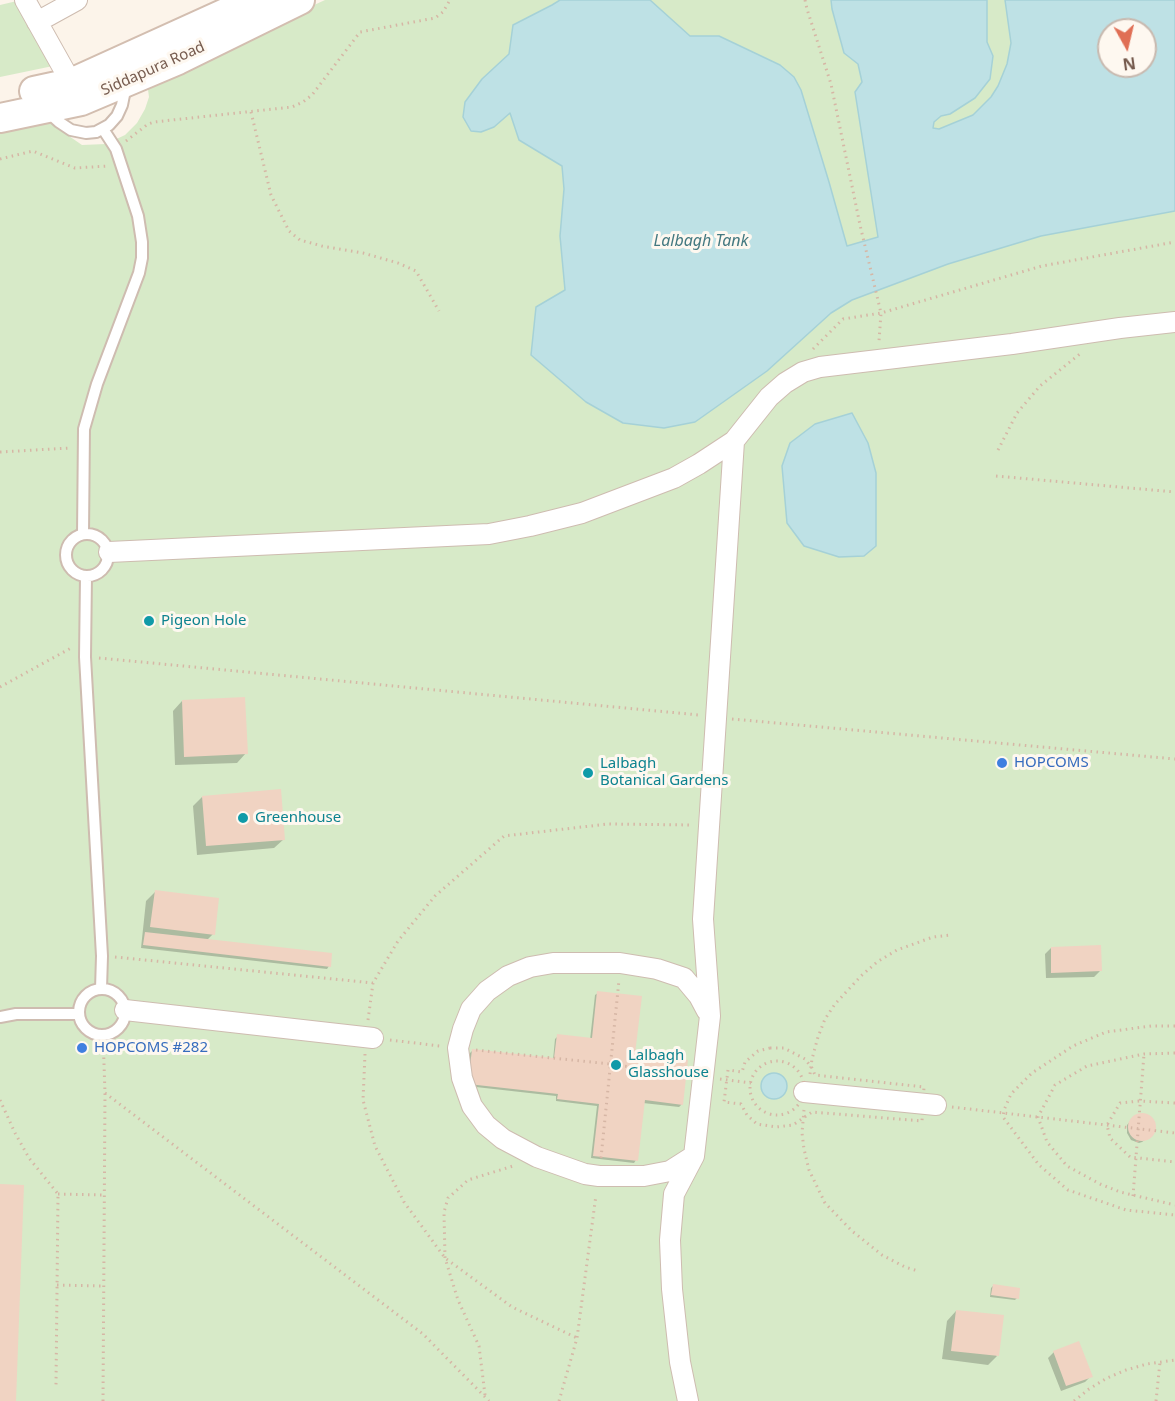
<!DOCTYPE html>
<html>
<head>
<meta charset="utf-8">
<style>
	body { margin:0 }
	#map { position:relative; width:1175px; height:1401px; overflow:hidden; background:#fcf4ea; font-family:"Noto Sans",sans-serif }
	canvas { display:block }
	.north { position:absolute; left:1097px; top:18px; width:60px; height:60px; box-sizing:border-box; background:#fef8f0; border:2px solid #c8b9af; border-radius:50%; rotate:172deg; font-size:16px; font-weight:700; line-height:24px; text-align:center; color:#765b4e }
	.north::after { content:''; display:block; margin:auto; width:21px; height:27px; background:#e06f55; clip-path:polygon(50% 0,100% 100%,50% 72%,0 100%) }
</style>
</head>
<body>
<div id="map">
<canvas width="1175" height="1401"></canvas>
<div class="north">N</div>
</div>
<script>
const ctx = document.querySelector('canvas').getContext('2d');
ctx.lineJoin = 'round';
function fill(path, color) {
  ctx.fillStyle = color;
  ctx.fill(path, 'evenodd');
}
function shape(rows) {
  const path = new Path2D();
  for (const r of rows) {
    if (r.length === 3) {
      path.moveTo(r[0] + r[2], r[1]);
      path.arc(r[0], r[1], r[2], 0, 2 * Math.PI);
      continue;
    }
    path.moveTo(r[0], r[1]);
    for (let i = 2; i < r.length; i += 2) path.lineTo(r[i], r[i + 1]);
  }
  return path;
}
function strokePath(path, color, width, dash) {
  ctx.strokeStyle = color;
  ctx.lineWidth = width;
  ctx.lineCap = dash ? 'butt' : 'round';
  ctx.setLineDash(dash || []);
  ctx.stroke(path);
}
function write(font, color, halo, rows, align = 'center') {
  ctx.font = font + ' "Noto Sans",sans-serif';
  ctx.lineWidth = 6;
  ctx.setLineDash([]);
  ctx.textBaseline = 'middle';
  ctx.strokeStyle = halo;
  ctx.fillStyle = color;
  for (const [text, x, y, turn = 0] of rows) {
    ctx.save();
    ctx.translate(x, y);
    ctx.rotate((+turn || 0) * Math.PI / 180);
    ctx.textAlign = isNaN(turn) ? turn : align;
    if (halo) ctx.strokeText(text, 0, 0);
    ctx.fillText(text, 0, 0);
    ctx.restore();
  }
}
fill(shape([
	[325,0,1175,0,1175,1401,0,1401,0,131,55,120,66,134,82,145,106,144,125,135,137,123,145,109,149,97,147,82],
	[1109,30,1145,30,1145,66,1109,66],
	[17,1,53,66,0,77,0,5]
]), '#d7eac8');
const water = shape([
	[560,0,650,0,690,36,719,36,780,65,794,77,801,90,829,182,847,246,878,237,855,92,862,82,858,64,844,53,832,9,831,0,987,0,987,42,993,56,990,79,975,98,950,114,941,116,934,122,933,128,939,129,973,115,991,97,998,86,1007,64,1011,43,1005,0,1175,0,1175,211,1041,236,948,264,852,300,831,313,767,371,695,422,664,428,623,423,586,402,531,355,536,307,565,290,560,236,564,189,562,166,519,140,510,113,494,127,481,132,471,131,463,117,465,102,482,79,509,54,513,25,552,5,560,0],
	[1109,30,1145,30,1145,66,1109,66,1109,30],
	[852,413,868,443,876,473,876,546,864,556,839,557,804,546,787,523,782,466,790,443,815,424,852,413],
	[774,1086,13]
]);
fill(water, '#bee1e5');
strokePath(water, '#a5d1d7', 1.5);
fill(shape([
	[182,701,246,753,237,763,175,765,173,711],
	[202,797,284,839,274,848,197,855,193,806],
	[155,892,213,934,206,941,329,966,327,969,141,948,146,901],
	[1051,948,1100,971,1094,977,1046,978,1045,954],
	[598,993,633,1055,682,1104,679,1107,643,1103,636,1160,634,1163,591,1158,597,1106,556,1101,556,1096,467,1086,470,1053,473,1050,553,1060,555,1039,558,1036,590,1040,595,995],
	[1140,1114,1148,1116,1154,1122,1154,1130,1149,1137,1142,1142,1139,1143,1131,1140,1127,1133,1127,1125,1133,1118],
	[993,1286,1017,1298,1015,1300,990,1297,991,1288],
	[956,1311,997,1356,988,1365,942,1359,947,1321],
	[1054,1352,1091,1376,1085,1382,1061,1391,1048,1358]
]), '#0003');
fill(shape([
	[245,697,248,754,184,757,182,700],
	[281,789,285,840,206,846,202,796],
	[155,890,219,898,215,935,150,927],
	[145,932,332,953,331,967,143,945],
	[1101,945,1102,971,1051,973,1051,947],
	[597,991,642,996,635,1054,688,1060,683,1105,645,1100,638,1161,593,1156,599,1104,557,1099,558,1094,468,1084,472,1049,554,1058,557,1034,592,1038],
	[1142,1127,14],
	[0,1184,24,1185,16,1401,0,1401],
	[993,1284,1020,1288,1019,1299,991,1295],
	[956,1310,1004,1315,999,1356,951,1351],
	[1079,1341,1093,1377,1066,1386,1053,1351]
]), '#f0d3c2');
const lane = shape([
	[47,111,59,122,71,130,86,133,96,132,109,125,117,116,122,105,126,85],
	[87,555,21],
	[83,534,84,429,97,384,139,273,142,258,142,242,138,216,116,149,103,129],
	[86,576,85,657,102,956,101,989],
	[102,1012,23],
	[0,1017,16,1014,79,1014]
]);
const street = shape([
	[25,0,77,93],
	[37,22,77,0],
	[109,552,489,534,530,526,582,513,674,478,699,464,734,441,769,397,785,383,803,372,820,367,1012,344,1120,328,1175,322],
	[125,1010,373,1038],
	[804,1092,936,1105],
	[692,1157,670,1171,644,1176,599,1176,585,1174,537,1157,503,1139,486,1125,472,1106,462,1078,458,1048,463,1029,471,1009,487,991,508,976,530,967,553,963,620,963,657,969,684,978,699,996,707,1011],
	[688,1401,680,1362,672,1289,670,1240,674,1194,694,1156,710,1016,703,919,734,441]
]);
const secondary = shape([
	[34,91,71,83,254,0],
	[0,118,81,101,178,60,300,0]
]);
strokePath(lane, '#cebcb0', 14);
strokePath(street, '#cebcb0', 22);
strokePath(secondary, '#d3beb0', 32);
strokePath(shape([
	[805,0,807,9,831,84,860,225,881,313,879,341],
	[251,112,271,195,289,231,300,240,322,246,363,253,398,263,416,271,439,311],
	[126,141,148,124,154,122,292,107,303,102,312,95,360,32,435,18,443,12,450,0],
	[0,159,33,151,75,168,108,166],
	[813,349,843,319,881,313,1042,266,1175,242],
	[998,450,1017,413,1040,386,1081,353],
	[0,452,70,448],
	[996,476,1175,492],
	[99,658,699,715],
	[0,687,71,648],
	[732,719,1175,759],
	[115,957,373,983],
	[368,1020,373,983,398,941,435,896,504,836,608,824,692,825],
	[1175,1026,1151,1026,1106,1032,1073,1046,1032,1073,1011,1094,1004,1110,1003,1117,1039,1165,1068,1190,1126,1210,1175,1215],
	[390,1040,440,1046],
	[770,1048,784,1048,805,1059,812,1068,815,1075,924,1087,922,1121,812,1112,793,1125,776,1127,757,1124,747,1115,741,1104,724,1102,728,1070,742,1072,745,1062,758,1051,770,1048],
	[476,1050,610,1064,687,1075],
	[1175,1053,1144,1054,1087,1066,1055,1085,1038,1117,1047,1142,1067,1166,1100,1184,1120,1192,1175,1205],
	[365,1054,363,1100,375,1146,404,1202,445,1258,512,1307,577,1338],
	[777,1088,27],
	[810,1074,812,1059,818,1037,825,1019,835,1004,861,976,877,962,897,950,933,937,951,935],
	[720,1079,751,1083],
	[105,1093,423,1334,489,1401],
	[0,1100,15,1133,29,1158,58,1194,56,1385],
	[1175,1103,1140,1101,1120,1103,1107,1125,1110,1138,1130,1157,1175,1162],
	[952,1107,1175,1133],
	[804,1110,802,1133,804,1149,809,1170,825,1203,852,1231,882,1255,905,1267,918,1271],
	[601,1158,619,980],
	[58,1194,104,1195],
	[1133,1196,1144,1054],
	[57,1285,103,1286],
	[485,1395,479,1346,458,1300,445,1258,444,1212,448,1198,468,1180,513,1166],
	[103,1401,105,1093,103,1035],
	[559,1401,577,1338,596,1195],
	[1074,1401,1089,1389,1107,1378,1126,1370,1147,1364,1175,1360],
	[1156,1401,1160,1362]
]), '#d6b6a5', 3, [1.5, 4.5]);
strokePath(lane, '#fff', 10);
strokePath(street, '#fff', 20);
strokePath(secondary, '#fff', 28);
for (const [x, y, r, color] of [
	[149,621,6,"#0f9aa8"],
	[1002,763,6,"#3f7fe0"],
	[588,773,6,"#0f9aa8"],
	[243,818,6,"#0f9aa8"],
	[82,1048,6,"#3f7fe0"],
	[616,1065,6,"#0f9aa8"]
]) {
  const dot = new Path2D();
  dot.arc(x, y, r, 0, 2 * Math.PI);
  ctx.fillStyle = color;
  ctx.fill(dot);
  strokePath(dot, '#fef8f0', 2);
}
write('15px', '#765b4e', '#fef8f0', [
	["Siddapura Road",153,69,-24]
]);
write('15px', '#0d838f', '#fef8f0', [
	["Pigeon Hole",161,621],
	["Lalbagh",600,764],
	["Botanical Gardens",600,781],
	["Greenhouse",255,818],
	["Lalbagh",628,1056],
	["Glasshouse",628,1073]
], 'left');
write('15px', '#366cbe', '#fef8f0', [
	["HOPCOMS",1014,763],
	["HOPCOMS #282",94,1048]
], 'left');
write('italic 16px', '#447981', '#fef8f0', [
	["Lalbagh Tank",701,241]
]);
</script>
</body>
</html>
